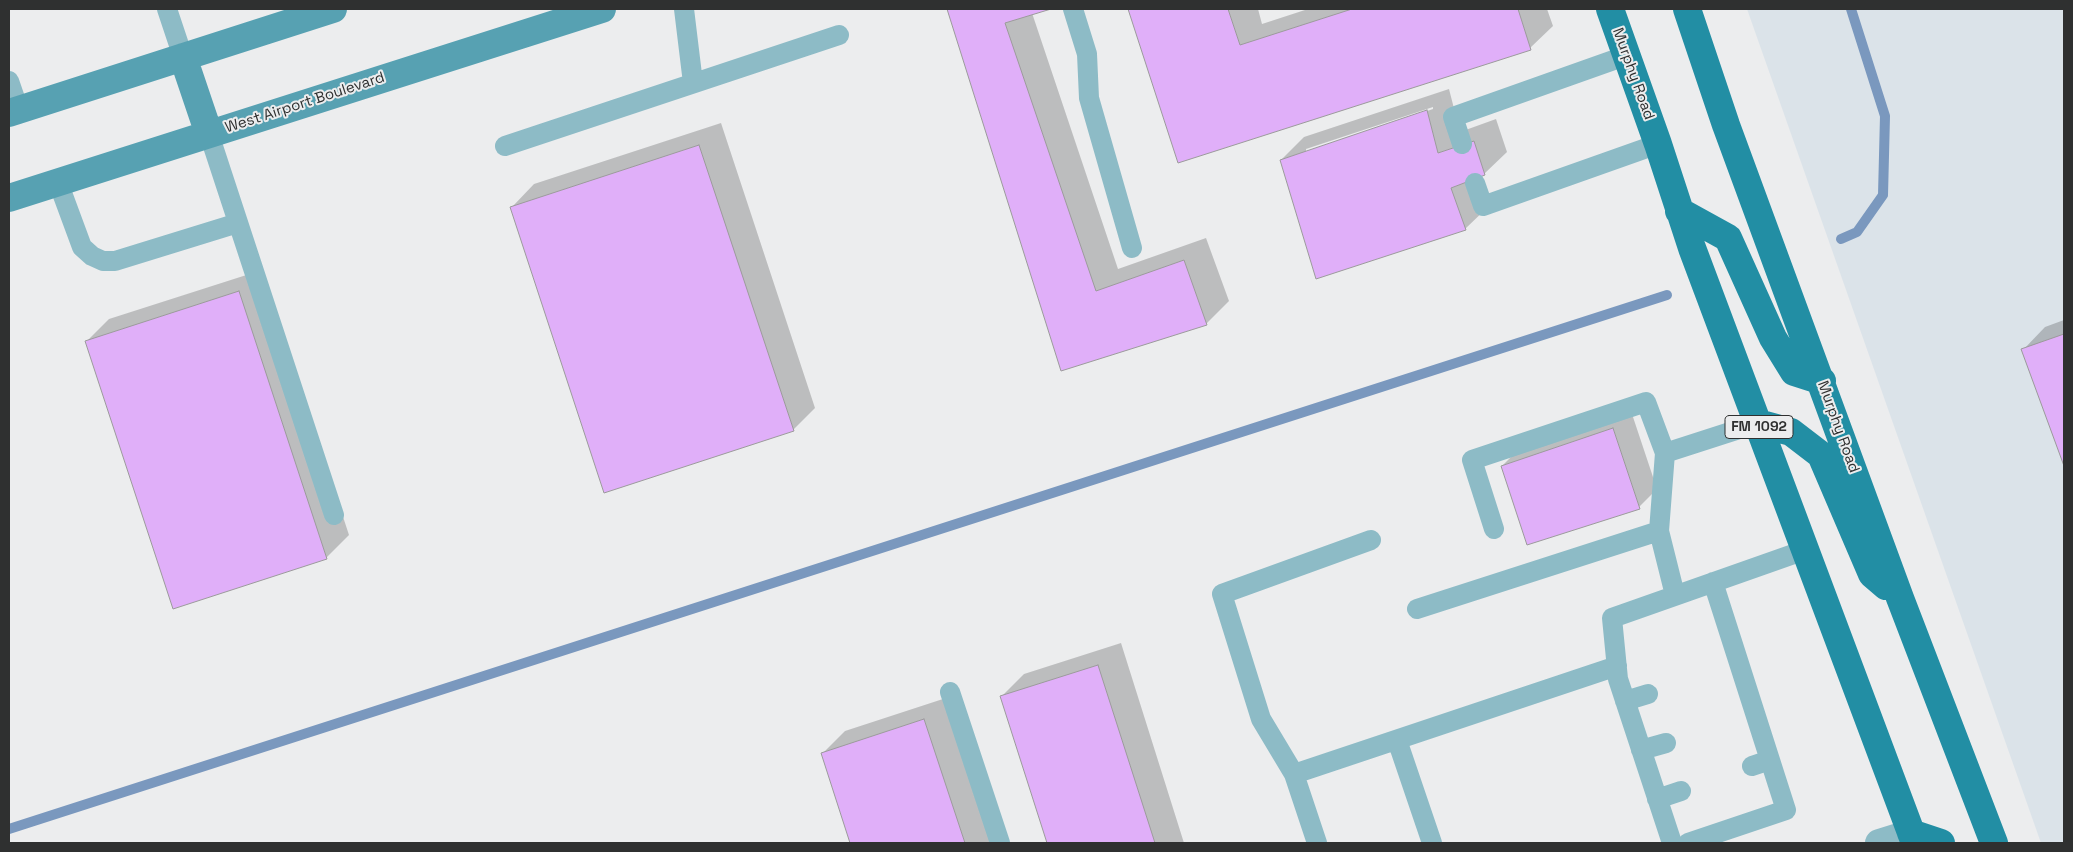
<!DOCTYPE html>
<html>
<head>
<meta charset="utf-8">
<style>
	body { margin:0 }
	#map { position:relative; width:2073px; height:852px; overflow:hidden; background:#ecedee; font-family:"Space Grotesk",sans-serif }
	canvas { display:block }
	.frame { position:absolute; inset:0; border:10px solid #2f3030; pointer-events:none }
</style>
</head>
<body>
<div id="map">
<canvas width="2073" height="852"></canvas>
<div class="frame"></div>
</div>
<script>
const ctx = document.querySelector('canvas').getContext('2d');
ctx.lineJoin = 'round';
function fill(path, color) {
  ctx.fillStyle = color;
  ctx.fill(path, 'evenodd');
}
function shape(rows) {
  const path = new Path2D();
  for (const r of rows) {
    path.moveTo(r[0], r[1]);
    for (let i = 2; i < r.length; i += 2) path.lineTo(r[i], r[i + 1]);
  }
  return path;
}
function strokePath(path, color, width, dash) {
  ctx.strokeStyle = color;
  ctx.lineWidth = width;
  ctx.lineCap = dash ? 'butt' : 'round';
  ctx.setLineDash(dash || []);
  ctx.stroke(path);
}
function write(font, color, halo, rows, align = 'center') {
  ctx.font = font + ' "Space Grotesk",sans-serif';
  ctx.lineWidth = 4;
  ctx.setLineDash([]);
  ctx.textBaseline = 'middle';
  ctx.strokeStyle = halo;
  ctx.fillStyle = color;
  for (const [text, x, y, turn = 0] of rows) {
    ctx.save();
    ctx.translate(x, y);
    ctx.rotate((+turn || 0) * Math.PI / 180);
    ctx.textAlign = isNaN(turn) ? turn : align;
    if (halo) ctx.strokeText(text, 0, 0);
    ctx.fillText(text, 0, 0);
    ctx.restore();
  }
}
fill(shape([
	[1747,9,2064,9,2064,843,2041,843]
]), '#dbe3e9');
fill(shape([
	[949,9,1047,9,1032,13,1118,269,1206,238,1229,301,1207,323,1062,369],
	[1130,9,1258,9,1262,24,1308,9,1547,9,1553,26,1530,48,1179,162],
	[1449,89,1460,132,1496,119,1507,152,1484,174,1477,177,1488,207,1465,229,1281,160,1304,137],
	[1433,107,1433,109,1306,152,1306,149],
	[721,123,815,408,793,430,512,207,534,184],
	[262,270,349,535,327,557,173,608,86,342,109,319],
	[2064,320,2064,462,2023,350,2045,327],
	[1631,411,1657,489,1639,507,1502,466,1520,448],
	[1121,643,1184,843,1048,843,1001,697,1024,674],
	[946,698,994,843,852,843,822,754,845,731]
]), '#0003');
strokePath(shape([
	[1841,239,1857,232,1883,195,1885,116,1851,9],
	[9,829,1667,295]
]), '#7a98be', 10);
const building = shape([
	[947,9,1051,9,1005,23,1096,291,1184,260,1207,325,1061,371,947,9],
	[1128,9,1228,9,1240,45,1352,9,1518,9,1531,50,1178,163,1128,9],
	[1427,110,1438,153,1474,141,1485,175,1451,188,1466,230,1316,279,1280,160,1427,110],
	[699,145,794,431,604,493,510,207,699,145],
	[239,291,327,559,173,609,85,341,239,291],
	[2064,334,2064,466,2021,349,2064,334],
	[1613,428,1640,509,1527,545,1501,466,1613,428],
	[1098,665,1155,843,1047,843,1000,696,1098,665],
	[924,719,965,843,850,843,821,753,924,719]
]);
fill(building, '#e0aff9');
strokePath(building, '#9b9a9b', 1);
strokePath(shape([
	[167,9,183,57],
	[684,9,693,83],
	[1073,9,1087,54,1089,98,1132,248],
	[9,81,19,110],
	[209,134,334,515],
	[1462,144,1453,117,1625,56],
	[505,146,839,35],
	[58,182,82,247,92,256,103,261,115,261,238,223],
	[1475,183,1483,206,1658,144],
	[1665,453,1659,531,1675,595],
	[1494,529,1472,460,1646,402,1665,453,1758,423],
	[1417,609,1659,531],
	[950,692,1000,843],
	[1625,701,1648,694],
	[1397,740,1432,843],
	[1641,750,1666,743],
	[1752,766,1770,760],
	[1294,774,1261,719,1222,594,1371,540],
	[1657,799,1681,791],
	[1317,843,1294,774,1617,666],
	[1672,843,1618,679,1612,618,1805,550],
	[1688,843,1786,810,1713,582]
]), '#8dbbc6', 20);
strokePath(shape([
	[1879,843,1911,833]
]), '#8dbbc6', 28);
strokePath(shape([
	[183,57,209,134],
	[9,113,333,9],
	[9,198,602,9]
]), '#57a1b2', 28);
strokePath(shape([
	[1610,9,1658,144,1692,248,1915,843],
	[1687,9,1726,125,1900,598,1994,843],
	[1679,211,1728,238,1773,338,1794,372,1822,381],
	[1758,423,1791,432,1821,455,1872,574,1886,586],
	[1911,833,1941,843]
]), '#228ea4', 28);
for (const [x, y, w] of [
	[1759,427,68]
]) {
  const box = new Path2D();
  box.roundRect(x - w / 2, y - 11.5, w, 23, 4);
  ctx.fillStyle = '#ecedee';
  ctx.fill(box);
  strokePath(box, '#2f3030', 1);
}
write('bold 14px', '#2f3030', null, [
	["FM 1092",1759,427]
]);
write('15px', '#2f3030', '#ecedee', [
	["Murphy Road",1633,74,70],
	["West Airport Boulevard",305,103,-18],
	["Murphy Road",1838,427,70]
]);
</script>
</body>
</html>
